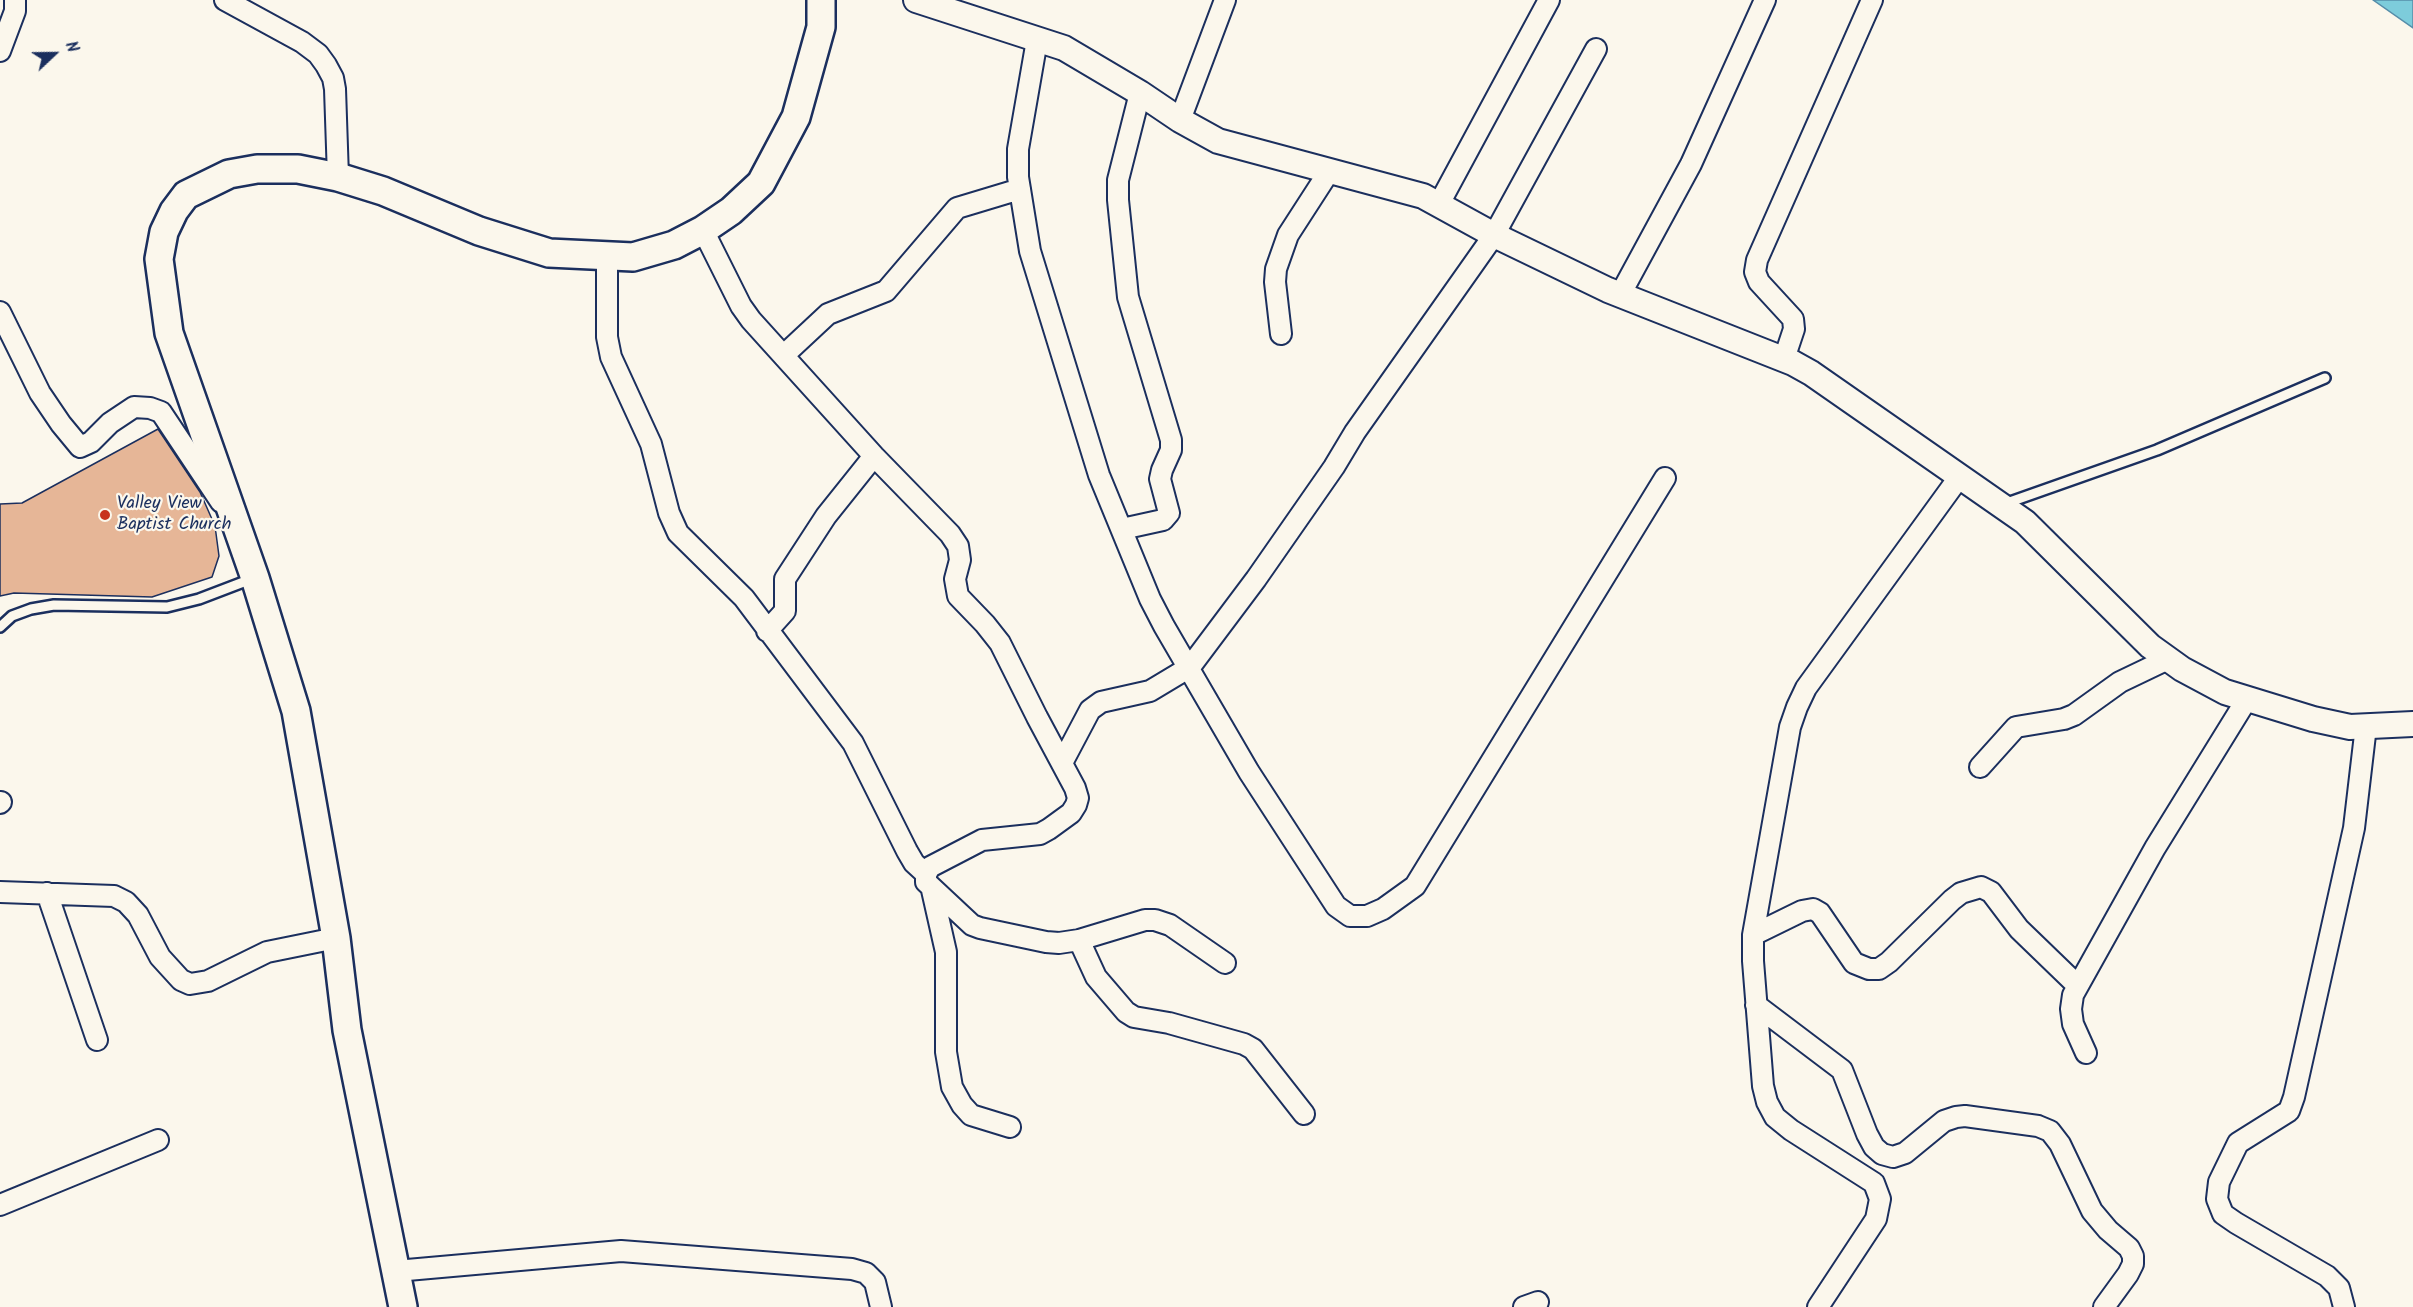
<!DOCTYPE html>
<html>
<head>
<meta charset="utf-8">
<style>
	body { margin:0 }
	#map { position:relative; width:2413px; height:1307px; overflow:hidden; background:#fbf7ec; font-family:Kalam,sans-serif }
	canvas { display:block }
	.north { position:absolute; left:24px; top:24px; width:60px; height:60px; -webkit-text-stroke:4px #fbf7ec; paint-order:stroke; rotate:68deg; font-size:16px; font-weight:700; line-height:24px; text-align:center; color:#1b2f5e }
	.north::after { content:''; display:block; margin:auto; width:21px; height:27px; background:#1b2f5e; clip-path:polygon(50% 0,100% 100%,50% 72%,0 100%) }
</style>
</head>
<body>
<div id="map">
<canvas width="2413" height="1307"></canvas>
<div class="north">N</div>
</div>
<script>
const ctx = document.querySelector('canvas').getContext('2d');
ctx.lineJoin = 'round';
function fill(path, color) {
  ctx.fillStyle = color;
  ctx.fill(path, 'evenodd');
}
function shape(rows) {
  const path = new Path2D();
  for (const r of rows) {
    path.moveTo(r[0], r[1]);
    for (let i = 2; i < r.length; i += 2) path.lineTo(r[i], r[i + 1]);
  }
  return path;
}
function strokePath(path, color, width, dash) {
  ctx.strokeStyle = color;
  ctx.lineWidth = width;
  ctx.lineCap = dash ? 'butt' : 'round';
  ctx.setLineDash(dash || []);
  ctx.stroke(path);
}
function write(font, color, halo, rows, align = 'center') {
  ctx.font = font + ' Kalam,sans-serif';
  ctx.lineWidth = 4.5;
  ctx.setLineDash([]);
  ctx.textBaseline = 'middle';
  ctx.strokeStyle = halo;
  ctx.fillStyle = color;
  for (const [text, x, y, turn = 0] of rows) {
    ctx.save();
    ctx.translate(x, y);
    ctx.rotate((+turn || 0) * Math.PI / 180);
    ctx.textAlign = isNaN(turn) ? turn : align;
    if (halo) ctx.strokeText(text, 0, 0);
    ctx.fillText(text, 0, 0);
    ctx.restore();
  }
}
const water = shape([
	[2373,0,2413,0,2413,28,2373,0]
]);
fill(water, '#7dccdb');
strokePath(water, '#568da9', 1.5);
const building = shape([
	[158,429,200,492,215,526,219,556,212,577,152,597,14,593,0,596,0,504,22,503,158,429]
]);
fill(building, '#e6b697');
strokePath(building, '#1b2f5e', 1.5);
const service = shape([
	[2004,504,2157,450,2325,378],
	[0,627,12,616,31,609,54,605,167,607,199,599,254,578]
]);
const minor = shape([
	[225,0,302,42,318,54,326,65,333,78,335,89,338,177],
	[1037,40,1018,149,1018,177,1030,251,1099,475,1150,599,1164,626,1249,772,1336,906,1350,916,1367,916,1383,909,1415,886,1665,478],
	[0,51,15,11,15,0],
	[1180,120,1225,0],
	[1439,204,1549,0],
	[703,230,741,306,751,320,874,456,950,534,958,546,960,560,955,579,958,596,985,624,1000,643,1037,717,1075,788,1078,798,1076,805,1071,813,1049,829,1040,834,982,840,930,867,926,874,926,882,972,925,980,928,1046,942,1059,943,1079,940,1145,920,1155,920,1170,925,1225,963],
	[607,257,607,337,611,357,651,444,669,513,678,533,744,598,853,743,907,851,914,863,926,874],
	[1620,295,1691,164,1765,0],
	[0,312,40,393,61,424,80,447,91,442,110,423,134,407,150,408,161,412,221,502],
	[1281,334,1275,282,1276,269,1288,235,1330,170],
	[784,355,828,314,886,291,957,208,1020,189],
	[1784,359,1794,329,1793,319,1759,282,1755,272,1757,260,1872,0],
	[1122,529,1163,520,1169,513,1160,479,1162,470,1171,450,1171,440,1128,297,1118,200,1118,180,1140,93],
	[767,631,785,611,785,579,826,516,874,456],
	[1062,763,1090,710,1101,702,1150,691,1190,667,1256,579,1334,467,1355,432,1494,235,1596,49],
	[1980,767,2016,727,2064,719,2074,715,2120,682,2168,659],
	[0,803,1,802],
	[932,890,946,952,946,1052,952,1087,962,1105,971,1115,1010,1127],
	[0,892,114,896,126,902,138,915,160,957,181,980,190,984,208,981,267,952,336,938],
	[47,893,97,1040],
	[1753,935,1802,911,1813,909,1820,913,1854,963,1869,969,1879,969,1889,962,1952,900,1961,893,1981,887,1991,892,2019,929,2078,986],
	[1079,940,1096,977,1126,1012,1134,1017,1169,1023,1244,1044,1253,1049,1304,1114],
	[1756,1005,1842,1070,1867,1134,1874,1147,1882,1154,1893,1157,1905,1153,1944,1121,1956,1117,1965,1116,2038,1126,2050,1131,2060,1144,2092,1211,2108,1230,2129,1248,2133,1256,2133,1264,2128,1274,2104,1307],
	[2086,1053,2073,1024,2071,1009,2073,995,2155,848,2247,699],
	[0,1205,158,1140],
	[396,1271,621,1251,852,1269,866,1273,875,1282,881,1307],
	[1524,1307,1538,1302],
	[1818,1307,1876,1219,1880,1199,1874,1183,1791,1130,1775,1117,1767,1102,1763,1086,1753,961,1753,935,1790,727,1797,707,1806,688,1960,476],
	[2344,1307,2339,1288,2327,1276,2236,1223,2223,1214,2217,1199,2219,1182,2238,1143,2289,1111,2294,1097,2354,828,2366,726]
]);
const tertiary = shape([
	[916,0,1064,48,1140,93,1180,120,1218,141,1423,196,1494,235,1608,290,1793,363,1811,373,2025,522,2150,646,2182,669,2225,692,2313,719,2350,727,2413,724]
]);
const secondary = shape([
	[403,1307,347,1030,336,938,296,711,255,578,169,333,159,259,164,232,174,211,186,195,229,174,257,169,298,169,338,177,383,191,479,231,549,253,633,257,674,245,703,230,731,211,761,183,796,117,821,27,821,0]
]);
strokePath(service, '#1b2f5e', 14);
strokePath(minor, '#1b2f5e', 24);
strokePath(tertiary, '#1b2f5e', 28);
strokePath(secondary, '#1b2f5e', 32);
strokePath(service, '#fbf7ec', 9);
strokePath(minor, '#fbf7ec', 20);
strokePath(tertiary, '#fbf7ec', 24);
strokePath(secondary, '#fbf7ec', 27);
for (const [x, y, r, color] of [
	[105,515,6,"#c8321e"]
]) {
  const dot = new Path2D();
  dot.arc(x, y, r, 0, 2 * Math.PI);
  ctx.fillStyle = color;
  ctx.fill(dot);
  strokePath(dot, '#fbf7ec', 2);
}
write('18px', '#1b2f5e', '#fbf7ec', [
	["Valley View",117,505],
	["Baptist Church",117,526]
], 'left');
</script>
</body>
</html>
